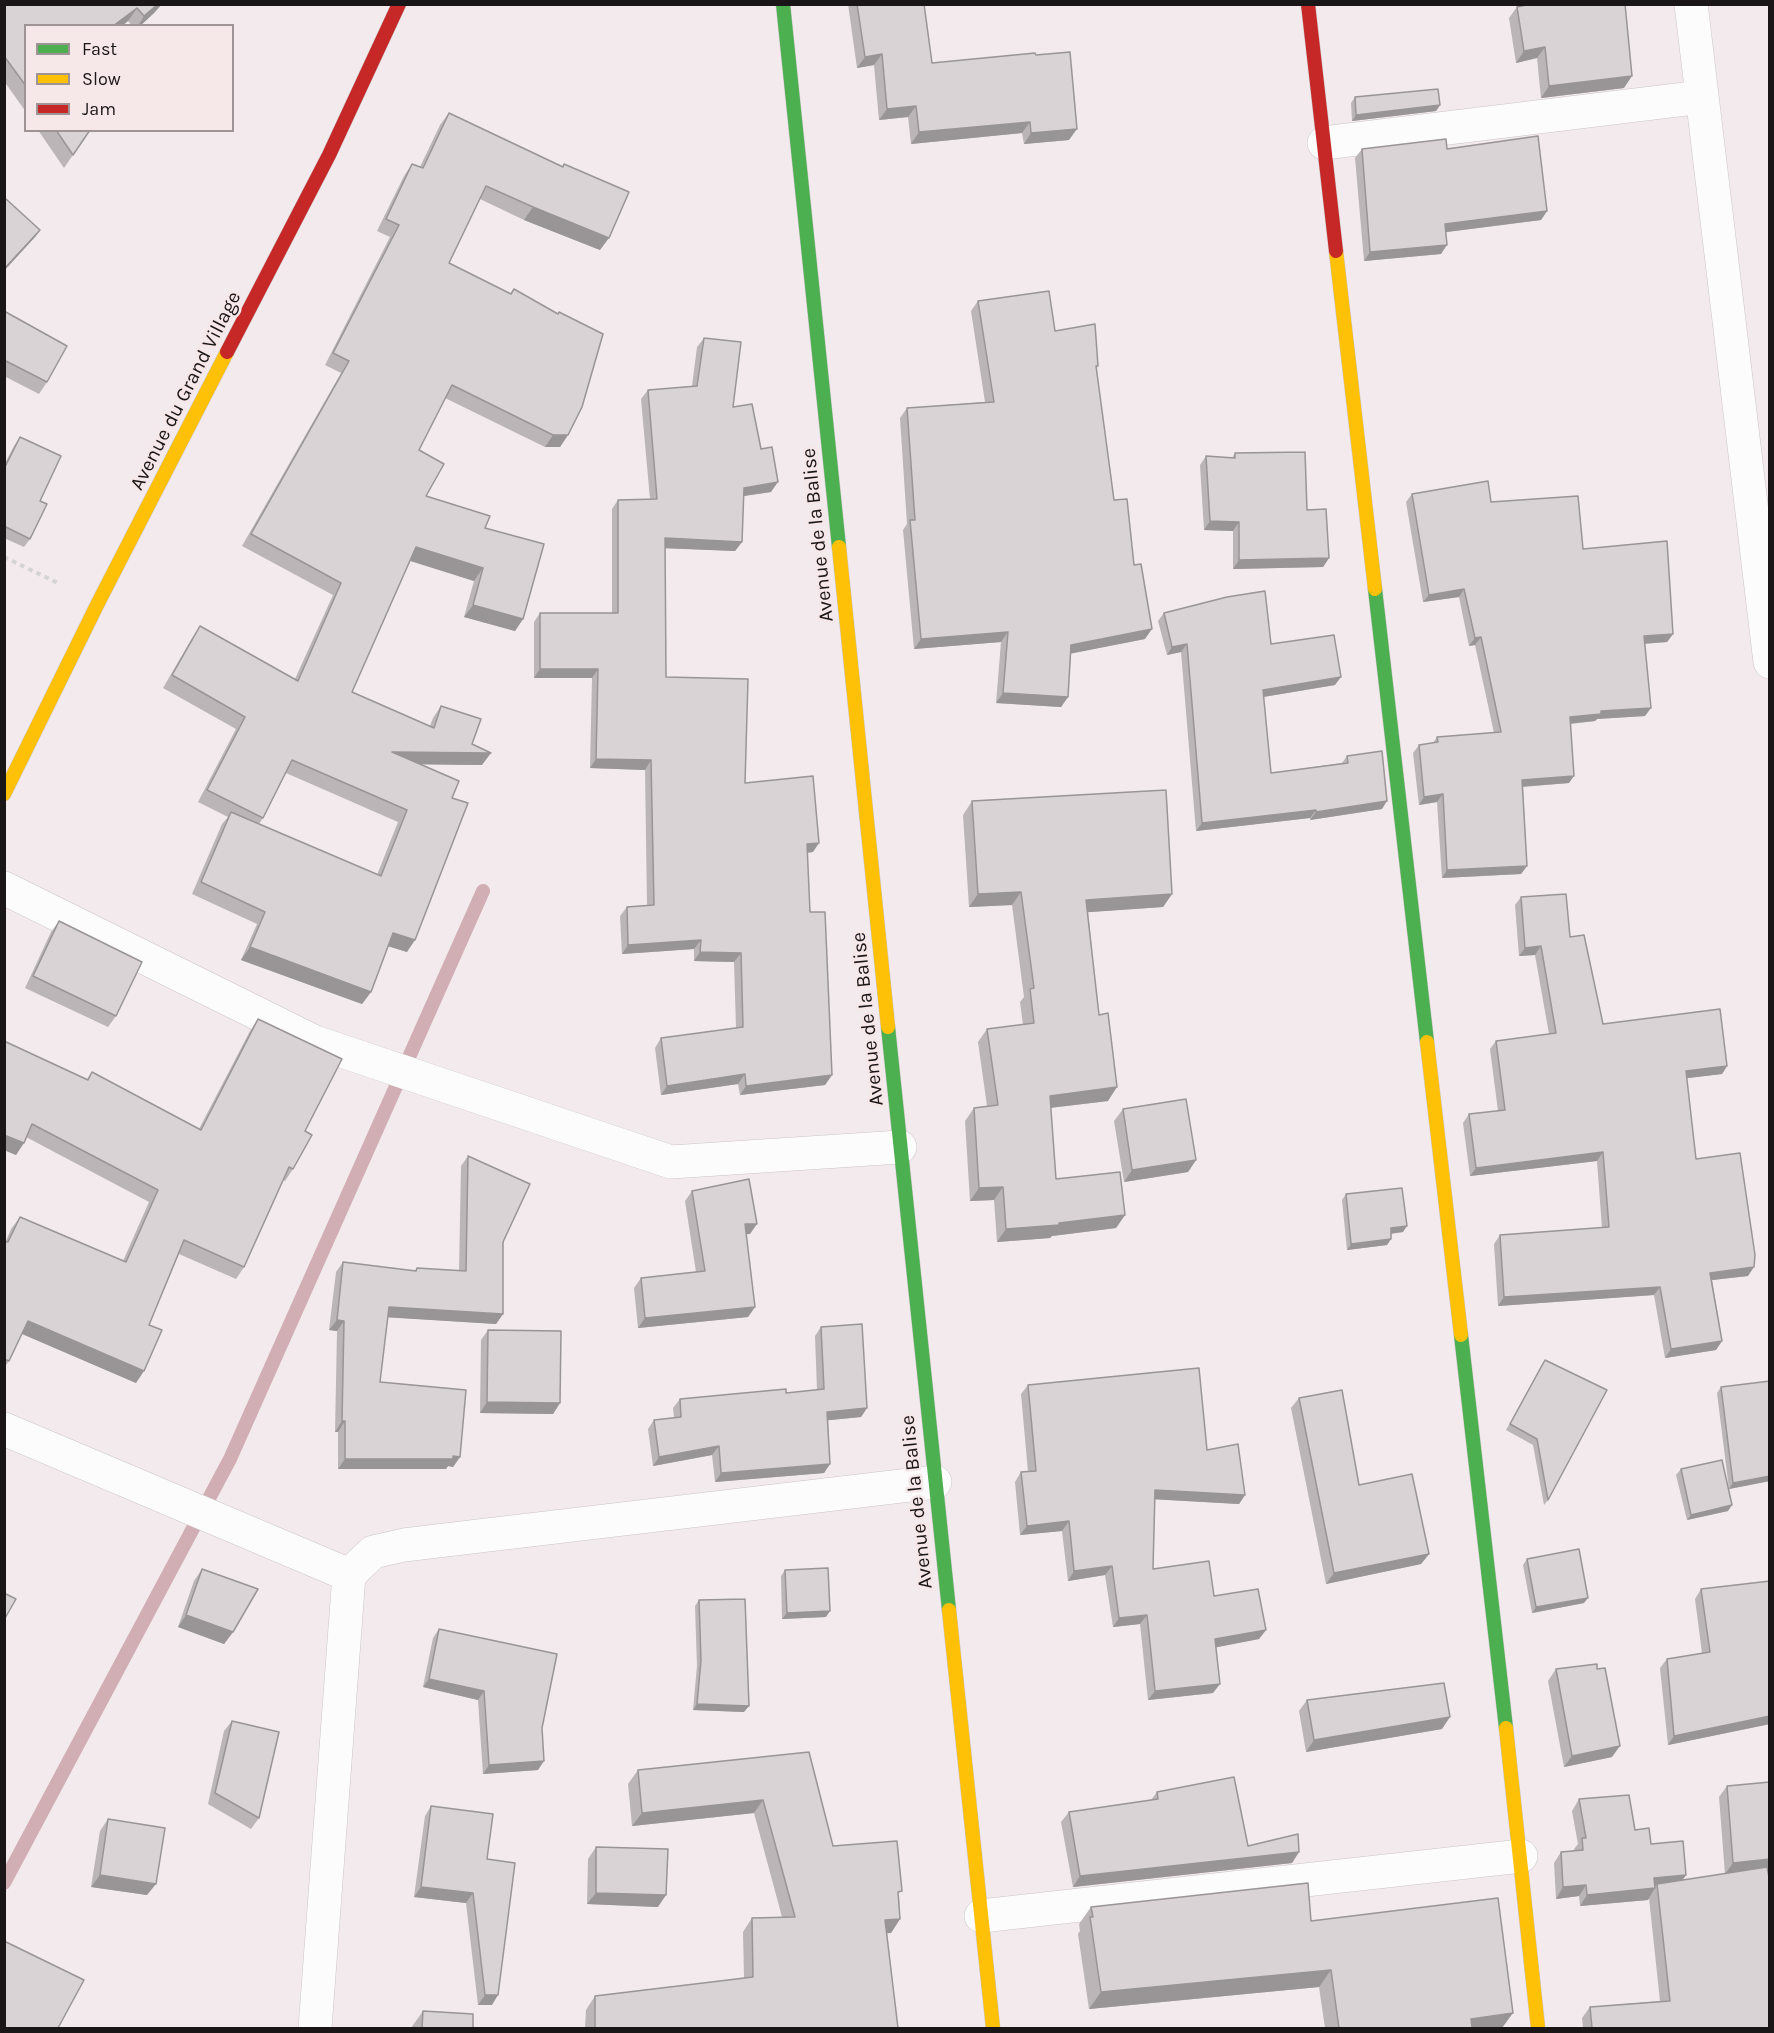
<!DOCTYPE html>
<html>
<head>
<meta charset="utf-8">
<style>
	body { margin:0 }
	#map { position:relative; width:1774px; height:2033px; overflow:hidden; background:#f2eaec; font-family:Karla,sans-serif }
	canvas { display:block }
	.frame { position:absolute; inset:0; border:6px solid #1a1516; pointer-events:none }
	.legend { position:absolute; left:24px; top:24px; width:210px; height:108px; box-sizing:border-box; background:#f6e7e9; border:2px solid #9e9395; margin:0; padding:8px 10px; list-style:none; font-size:18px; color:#1a1516 }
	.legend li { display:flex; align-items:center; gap:12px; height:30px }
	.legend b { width:30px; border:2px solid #9e9395 }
</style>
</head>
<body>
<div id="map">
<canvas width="1774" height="2033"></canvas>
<div class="frame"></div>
<ul class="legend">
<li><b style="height:8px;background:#4caf50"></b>Fast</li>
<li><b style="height:8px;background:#ffc107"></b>Slow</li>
<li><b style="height:8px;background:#c62828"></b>Jam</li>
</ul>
</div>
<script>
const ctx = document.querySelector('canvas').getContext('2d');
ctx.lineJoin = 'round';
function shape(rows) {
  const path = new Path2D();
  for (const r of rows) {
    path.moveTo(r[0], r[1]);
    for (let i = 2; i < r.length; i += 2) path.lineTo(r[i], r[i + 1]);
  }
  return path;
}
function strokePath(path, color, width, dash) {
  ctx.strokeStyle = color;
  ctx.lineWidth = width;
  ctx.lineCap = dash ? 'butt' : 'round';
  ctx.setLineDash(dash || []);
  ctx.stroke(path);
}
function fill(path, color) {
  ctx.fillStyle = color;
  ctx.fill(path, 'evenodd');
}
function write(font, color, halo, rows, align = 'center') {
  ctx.font = font + ' Karla,sans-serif';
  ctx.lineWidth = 5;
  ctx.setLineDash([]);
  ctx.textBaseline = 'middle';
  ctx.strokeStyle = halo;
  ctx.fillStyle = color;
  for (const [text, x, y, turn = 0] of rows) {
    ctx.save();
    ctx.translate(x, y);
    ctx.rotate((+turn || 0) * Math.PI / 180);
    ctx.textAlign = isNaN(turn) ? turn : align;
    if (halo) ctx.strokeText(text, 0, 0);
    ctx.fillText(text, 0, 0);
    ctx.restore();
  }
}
strokePath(shape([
	[4,1883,230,1459,483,891]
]), '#d1adb4', 14);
const street = shape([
	[1691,4,1770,662],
	[1324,143,1702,97],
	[4,888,315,1042,671,1162,900,1147],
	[4,1429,349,1575],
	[981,1916,1521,1856],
	[315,2028,349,1575,373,1552,404,1545,479,1536,935,1482]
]);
const fast = shape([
	[783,4,839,547],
	[1375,589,1427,1042],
	[888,1027,949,1610],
	[1461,1335,1506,1728]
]);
const slow = shape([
	[1336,251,1375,589],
	[839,547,888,1027],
	[4,794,98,603,227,352],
	[1427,1042,1461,1335],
	[949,1610,993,2028],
	[1506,1728,1538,2028]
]);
const jam = shape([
	[1308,4,1336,251],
	[227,352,329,155,399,4]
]);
strokePath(street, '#cbc5c6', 34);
strokePath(fast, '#cbc5c6', 15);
strokePath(slow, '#cbc5c6', 15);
strokePath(jam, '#cbc5c6', 15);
strokePath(shape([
	[4,557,60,584]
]), '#d6d3d4', 4, [4.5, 4.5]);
strokePath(street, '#fdfcfc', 33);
strokePath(fast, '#4caf50', 14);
strokePath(slow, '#ffc107', 14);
strokePath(jam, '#c62828', 14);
fill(shape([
	[4,4,162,4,154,13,140,26,132,26,128,21,122,26,26,26,26,112,4,81],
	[848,4,924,4,932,63,1069,140,1024,144,1022,133,911,144,908,117,879,120,874,65,857,68],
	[1517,7,1624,88,1541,98,1537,58,1516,63,1509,18],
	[1355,97,1440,105,1436,111,1352,121,1351,103],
	[449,113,562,167,564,164,600,250,524,220,480,199,449,263,511,294,514,289,568,435,560,447,545,447,445,398,419,450,426,496,485,528,523,619,515,631,464,617,474,581,410,560,352,692,430,726,433,718,441,706,472,744,482,765,421,764,452,798,407,952,388,946,371,992,362,1004,241,960,257,924,192,894,222,824,228,817,198,802,236,729,163,688,192,638,200,626,295,679,333,595,242,546,341,373,325,365,390,237,377,231,404,176,412,164,420,167,440,125],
	[286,773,398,822,377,875,259,824,263,818],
	[38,130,90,130,64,168],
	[1362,149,1547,211,1541,220,1446,232,1441,254,1364,261,1355,158],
	[978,301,1055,331,1098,366,1096,369,1114,500,1134,565,1145,639,1071,653,1068,697,1061,707,996,703,1001,642,914,649,903,530,907,524,900,418,907,408,985,402,971,311],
	[4,311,47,382,39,394,4,376],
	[704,338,733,407,761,449,771,492,743,496,742,542,735,551,665,548,666,677,745,783,813,852,807,853,810,912,832,1075,825,1085,740,1095,738,1084,661,1095,655,1048,661,1038,736,1028,734,962,694,961,694,949,622,954,620,916,627,907,647,905,645,770,590,768,592,678,534,678,534,622,540,613,612,613,612,509,618,500,650,499,641,399,648,390,692,386,697,347],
	[20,437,40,501,30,539,24,547,4,538,4,465,14,446],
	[1235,453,1307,510,1329,558,1323,567,1233,569,1233,531,1204,530,1200,465,1206,456,1232,458],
	[1412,494,1491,502,1583,549,1673,634,1667,642,1644,644,1645,716,1597,719,1595,721,1571,724,1569,783,1523,787,1527,866,1521,874,1442,878,1437,802,1419,805,1413,753,1419,745,1433,743,1437,737,1494,733,1475,645,1469,646,1459,597,1423,602,1406,502],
	[1164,613,1271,644,1335,685,1263,697,1271,773,1342,763,1347,756,1382,809,1310,820,1310,818,1196,831,1181,652,1167,655,1158,621],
	[972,801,1172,894,1163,907,1088,912,1108,1101,1050,1108,1056,1179,1125,1215,1116,1228,1052,1236,1050,1238,997,1242,994,1200,970,1201,965,1121,974,1108,987,1106,978,1042,987,1029,1023,1025,1020,1002,1024,997,1012,905,969,907,963,815],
	[1521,897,1570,937,1603,1024,1727,1066,1722,1074,1687,1078,1696,1159,1748,1276,1712,1280,1722,1341,1716,1350,1665,1358,1654,1295,1498,1306,1494,1244,1500,1235,1602,1228,1597,1161,1470,1176,1463,1123,1469,1114,1498,1111,1490,1049,1496,1041,1549,1034,1535,955,1519,956,1515,905],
	[59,921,116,1016,108,1027,25,988,51,932],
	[258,1019,305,1131,293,1169,285,1181,283,1180,244,1267,236,1279,179,1254,149,1325,136,1383,22,1334,9,1361,4,1368,4,1241,6,1241,11,1229,20,1217,123,1261,149,1202,26,1137,16,1155,4,1150,4,1041,87,1079,92,1072,199,1129,250,1031],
	[1123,1109,1196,1160,1188,1172,1124,1182,1114,1121],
	[468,1156,503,1242,503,1314,496,1324,388,1317,380,1382,460,1457,453,1467,448,1466,446,1469,338,1469,338,1432,335,1432,337,1331,329,1330,336,1272,343,1262,415,1271,417,1268,459,1271,461,1166],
	[692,1191,750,1234,746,1234,755,1307,748,1317,638,1328,634,1288,641,1278,696,1272,685,1201],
	[1346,1194,1403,1232,1391,1234,1391,1239,1387,1245,1347,1250,1342,1200],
	[821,1327,867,1408,861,1417,828,1420,830,1464,824,1473,715,1482,712,1455,653,1466,648,1429,654,1420,674,1418,673,1408,680,1399,786,1393,817,1390,815,1336],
	[488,1330,560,1403,553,1414,480,1413,481,1340],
	[1545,1360,1548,1500,1544,1505,1533,1445,1506,1430,1541,1366],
	[1028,1385,1207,1450,1245,1495,1239,1504,1155,1499,1153,1569,1214,1596,1266,1630,1259,1639,1216,1647,1213,1693,1148,1700,1140,1624,1113,1627,1105,1575,1068,1581,1062,1531,1020,1535,1015,1482,1021,1472,1028,1472,1021,1394],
	[1721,1387,1770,1481,1729,1489,1717,1393],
	[1299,1398,1359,1485,1429,1554,1421,1564,1326,1584,1291,1408],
	[1681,1469,1728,1511,1687,1520,1676,1475],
	[1527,1559,1584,1603,1532,1613,1523,1565],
	[202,1569,233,1632,224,1644,178,1627,194,1581],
	[785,1570,826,1617,782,1619,781,1576],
	[1770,1581,1770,1724,1668,1745,1660,1668,1667,1659,1702,1653,1695,1599,1701,1589],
	[699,1600,744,1712,693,1710,697,1666,695,1606],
	[439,1629,542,1728,538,1770,483,1774,478,1700,423,1687,433,1638],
	[1556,1669,1597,1669,1612,1757,1564,1767,1548,1681],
	[1307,1700,1442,1729,1306,1752,1299,1711],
	[232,1721,259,1818,251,1829,208,1804,224,1731],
	[809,1752,833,1846,899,1897,900,1919,891,1933,887,1933,898,2028,585,2028,586,2010,595,1996,744,1978,743,1932,752,1918,782,1917,754,1813,632,1826,628,1784,638,1770],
	[1770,1782,1770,1870,1768,1870,1770,2028,1583,2028,1582,2018,1590,2007,1660,2001,1649,1898,1648,1900,1580,1906,1579,1896,1556,1899,1554,1863,1561,1852,1574,1851,1574,1849,1578,1844,1572,1811,1579,1799,1635,1830,1686,1875,1683,1880,1725,1874,1719,1797,1727,1786],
	[1157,1792,1248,1846,1299,1852,1292,1863,1073,1887,1061,1822,1069,1812,1151,1800],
	[431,1806,487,1859,492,2005,478,2005,466,1903,414,1897,425,1816],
	[108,1819,147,1895,91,1887,100,1831],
	[596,1847,658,1907,587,1904,588,1859],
	[1091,1907,1311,1921,1502,2028,1325,2028,1319,1987,1089,2009,1078,1934,1080,1931,1079,1924],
	[423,2011,473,2028,411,2028]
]), '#bbb5b7');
fill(shape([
	[158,4,162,4,154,13,140,26,138,26,144,16],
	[137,8,128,21,122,26,113,26],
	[1545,47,1537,58,1516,63,1524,51],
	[882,54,874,65,857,68,865,57],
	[1632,76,1624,88,1541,98,1549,86],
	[1440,105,1436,111,1352,121,1356,115],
	[916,106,908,117,879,120,887,109],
	[1030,122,1022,133,911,144,919,132],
	[1077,129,1069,140,1024,144,1031,133],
	[533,207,609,238,600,250,524,220],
	[1547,211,1541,220,1439,233,1445,224],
	[40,230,36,236,4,271,4,269],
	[1447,245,1441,254,1364,261,1370,252],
	[553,435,568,435,560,447,545,447],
	[778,482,771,492,737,497,744,488],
	[1210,521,1239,522,1233,531,1204,530],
	[665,538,742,542,735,551,659,548],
	[416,547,483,568,474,581,407,560],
	[1329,558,1323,567,1233,569,1239,560],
	[1464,589,1459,597,1423,602,1429,595],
	[473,605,523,619,515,631,464,617],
	[1152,629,1145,639,1064,655,1071,645],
	[1008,632,1001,642,914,649,921,639],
	[1673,634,1667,642,1638,644,1644,636],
	[1481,637,1475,645,1469,646,1475,638],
	[1187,644,1181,652,1167,655,1172,647],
	[540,669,598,669,592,678,534,678],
	[1341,677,1335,685,1257,698,1263,690],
	[1003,693,1068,697,1061,707,996,703],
	[1651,708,1645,716,1597,719,1595,721,1565,724,1570,717,1601,711],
	[392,752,491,753,482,765,384,764],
	[596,759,651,760,645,770,590,768],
	[1574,776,1569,783,1517,787,1522,780],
	[1443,794,1437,802,1419,805,1424,797],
	[1387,801,1382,809,1310,820,1316,812],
	[1316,810,1310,818,1196,831,1202,823],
	[819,843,813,852,801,853,807,844],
	[1527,866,1521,874,1442,878,1447,870],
	[1021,892,1012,905,969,907,978,894],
	[1172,894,1163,907,1077,913,1086,900],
	[393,933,415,940,407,952,384,945],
	[701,940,694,949,622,954,628,945],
	[1541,946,1535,955,1519,956,1525,948],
	[250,947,371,992,362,1004,241,960],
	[700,952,741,953,734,962,694,961],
	[1727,1066,1722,1074,1680,1079,1686,1071],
	[745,1074,738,1084,661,1095,667,1086],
	[832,1075,825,1085,740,1095,746,1086],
	[1117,1087,1108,1101,1040,1109,1050,1096],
	[4,1135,24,1143,16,1155,4,1150],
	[1603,1152,1597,1161,1470,1176,1476,1168],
	[1196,1160,1188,1172,1124,1182,1132,1170],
	[1003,1187,994,1200,970,1201,979,1188],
	[1125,1215,1116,1228,1052,1236,1050,1238,997,1242,1006,1229],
	[745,1224,757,1224,750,1234,738,1235],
	[1407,1226,1403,1232,1386,1234,1391,1228],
	[1391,1239,1387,1245,1347,1250,1351,1244],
	[1754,1267,1748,1276,1704,1281,1710,1273],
	[1660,1287,1654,1295,1498,1306,1504,1297],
	[389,1307,503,1314,496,1324,382,1317],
	[755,1307,748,1317,638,1328,645,1318],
	[337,1320,344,1321,337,1331,329,1330],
	[28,1321,144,1371,136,1383,20,1333],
	[1722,1341,1716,1350,1665,1358,1671,1349],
	[487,1402,560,1403,553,1414,480,1413],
	[867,1408,861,1417,821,1421,827,1412],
	[342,1421,345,1421,338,1432,335,1432],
	[719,1446,712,1455,653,1466,659,1457],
	[453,1456,460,1457,453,1467,448,1466,446,1469,338,1469,345,1459],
	[830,1464,824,1473,715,1482,721,1473],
	[1770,1476,1770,1481,1729,1489,1733,1483],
	[1155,1490,1245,1495,1239,1504,1149,1499],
	[1732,1505,1728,1511,1687,1520,1691,1515],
	[1069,1521,1062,1531,1020,1535,1027,1526],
	[1429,1554,1421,1564,1326,1584,1334,1573],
	[1112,1566,1105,1575,1068,1581,1074,1571],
	[1588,1598,1584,1603,1532,1613,1536,1607],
	[830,1611,826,1617,782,1619,787,1613],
	[186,1615,233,1632,224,1644,178,1627],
	[1147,1615,1140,1624,1113,1627,1119,1618],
	[1266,1630,1259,1639,1208,1649,1215,1639],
	[429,1679,484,1691,478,1700,423,1687],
	[1220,1684,1213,1693,1148,1700,1155,1691],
	[697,1704,749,1706,744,1712,693,1710],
	[1770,1716,1770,1724,1668,1745,1674,1736],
	[1450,1717,1442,1729,1306,1752,1314,1740],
	[1620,1746,1612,1757,1564,1767,1572,1756],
	[544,1761,538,1770,483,1774,489,1765],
	[763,1800,754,1813,632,1826,642,1813],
	[1299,1852,1292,1863,1073,1887,1080,1876],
	[1770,1859,1770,1870,1725,1874,1733,1863],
	[100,1875,156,1884,147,1895,91,1887],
	[1686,1875,1678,1886,1657,1884,1653,1889,1655,1888,1648,1900,1580,1906,1587,1895,1654,1878],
	[1586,1885,1579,1896,1556,1899,1563,1887],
	[421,1887,473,1893,466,1903,414,1897],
	[596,1893,666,1895,658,1907,587,1904],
	[900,1919,891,1933,876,1934,885,1920],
	[1331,1970,1319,1987,1089,2009,1101,1992],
	[485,1995,498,1995,492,2005,478,2005],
	[1513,2013,1502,2028,1465,2028,1471,2019]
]), '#999495');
const building = shape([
	[4,4,158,4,144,16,137,8,113,26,26,26,26,86,4,56,4,4],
	[857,4,924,4,932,63,1035,53,1036,55,1070,52,1077,129,1031,133,1030,122,919,132,916,106,887,109,882,54,865,57,857,4],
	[1531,4,1625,4,1632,76,1549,86,1545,47,1524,51,1517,7,1531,4],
	[1438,89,1440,105,1356,115,1355,97,1438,89],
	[449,113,563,167,564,164,629,192,609,238,533,207,486,186,449,263,511,294,514,289,558,314,559,312,603,334,582,407,568,435,553,435,452,385,419,450,444,464,426,496,490,516,485,528,544,544,523,619,473,605,483,568,416,547,352,692,434,728,441,706,481,719,472,744,491,753,392,752,459,781,452,798,468,803,415,940,393,933,371,992,250,947,265,912,201,882,231,812,381,876,407,810,292,760,263,818,207,790,245,717,172,675,200,626,298,681,341,583,251,534,349,361,333,353,399,225,386,219,412,164,423,168,449,113],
	[56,130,90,130,73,155,56,130],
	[1538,136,1547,211,1445,224,1447,245,1370,252,1362,149,1446,139,1447,149,1538,136],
	[6,199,40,230,4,269,4,201,6,199],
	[1049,291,1055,331,1095,324,1098,366,1096,366,1114,500,1127,499,1134,565,1141,564,1152,629,1071,645,1068,697,1003,693,1008,632,921,639,910,520,915,520,907,408,994,402,978,301,1049,291],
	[4,311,67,346,47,382,4,360,4,311],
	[704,338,741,342,733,407,752,404,761,449,772,447,778,482,744,488,742,542,665,538,666,677,748,679,745,783,813,776,819,843,807,844,810,912,825,912,832,1075,746,1086,745,1074,667,1086,661,1038,743,1027,741,953,700,952,701,940,628,945,627,907,654,905,651,760,596,759,598,669,540,669,540,613,618,613,618,500,657,499,648,390,697,386,704,338],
	[20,437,61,456,40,501,47,504,30,539,4,526,4,469,20,437],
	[1305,452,1307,510,1326,509,1329,558,1239,560,1239,522,1210,521,1206,456,1235,458,1235,453,1305,452],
	[1488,481,1491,502,1578,496,1583,549,1667,541,1673,634,1644,636,1651,708,1601,711,1601,714,1570,717,1574,776,1522,780,1527,866,1447,870,1443,794,1424,797,1419,745,1438,742,1437,737,1501,732,1481,637,1475,638,1464,589,1429,595,1412,494,1488,481],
	[1265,591,1271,644,1334,635,1341,677,1263,690,1271,773,1348,763,1347,756,1382,751,1387,801,1316,812,1316,810,1202,823,1187,644,1172,647,1164,613,1227,597,1265,591],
	[1166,790,1172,894,1086,900,1099,1015,1108,1013,1117,1087,1050,1096,1056,1179,1120,1172,1125,1215,1059,1223,1059,1225,1006,1229,1003,1187,979,1188,974,1108,998,1105,987,1029,1034,1023,1030,989,1034,988,1021,892,978,894,972,801,1166,790],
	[1566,894,1570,937,1584,935,1603,1024,1720,1009,1727,1066,1686,1071,1696,1159,1740,1153,1755,1255,1754,1267,1710,1273,1722,1341,1671,1349,1660,1287,1504,1297,1500,1235,1609,1227,1603,1152,1476,1168,1469,1114,1505,1110,1496,1041,1556,1033,1541,946,1525,948,1521,897,1566,894],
	[59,921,142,962,116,1016,33,976,59,921],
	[258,1019,342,1059,305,1131,312,1135,293,1169,289,1167,244,1267,184,1240,149,1325,162,1330,144,1371,28,1321,9,1361,4,1359,4,1241,8,1242,20,1217,126,1262,158,1190,32,1124,24,1143,4,1135,4,1041,88,1080,92,1072,201,1130,258,1019],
	[1186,1099,1196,1160,1132,1170,1123,1109,1186,1099],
	[468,1156,530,1184,503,1242,503,1314,389,1307,380,1382,466,1390,460,1457,453,1456,453,1459,345,1459,345,1421,342,1421,344,1321,337,1320,343,1262,416,1271,417,1268,466,1271,468,1156],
	[749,1179,757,1224,745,1224,755,1307,645,1318,641,1278,705,1271,692,1191,749,1179],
	[1402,1188,1407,1226,1391,1228,1391,1239,1351,1244,1346,1194,1402,1188],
	[862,1324,867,1408,827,1412,830,1464,721,1473,719,1446,659,1457,654,1420,681,1417,680,1399,786,1389,786,1393,824,1389,821,1327,862,1324],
	[488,1330,561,1331,560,1403,487,1402,488,1330],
	[1545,1360,1607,1390,1548,1500,1537,1439,1510,1424,1545,1360],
	[1199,1368,1207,1450,1238,1444,1245,1495,1155,1490,1153,1569,1209,1561,1214,1596,1258,1589,1266,1630,1215,1639,1220,1684,1155,1691,1147,1615,1119,1618,1112,1566,1074,1571,1069,1521,1027,1526,1021,1472,1036,1471,1028,1385,1199,1368],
	[1770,1381,1770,1476,1733,1483,1721,1387,1770,1381],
	[1342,1390,1359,1485,1412,1474,1429,1554,1334,1573,1299,1398,1342,1390],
	[1722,1460,1732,1505,1691,1515,1681,1469,1722,1460],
	[1579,1549,1588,1598,1536,1607,1527,1559,1579,1549],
	[828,1568,830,1611,787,1613,785,1570,828,1568],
	[202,1569,258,1589,233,1632,186,1615,202,1569],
	[1770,1581,1770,1716,1674,1736,1667,1659,1710,1652,1701,1589,1770,1581],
	[4,1593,16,1599,4,1620,4,1593],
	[745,1599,749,1706,697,1704,701,1660,699,1600,745,1599],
	[439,1629,557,1654,542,1728,544,1761,489,1765,484,1691,429,1679,439,1629],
	[1597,1664,1597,1669,1605,1668,1620,1746,1572,1756,1556,1669,1597,1664],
	[1444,1683,1450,1717,1314,1740,1307,1700,1444,1683],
	[232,1721,279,1732,259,1818,215,1793,232,1721],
	[809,1752,833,1846,897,1841,902,1891,898,1892,900,1919,885,1920,898,2028,595,2028,595,1996,753,1977,752,1918,795,1917,763,1800,642,1813,638,1770,809,1752],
	[1234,1777,1248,1846,1298,1834,1299,1852,1080,1876,1069,1812,1158,1799,1157,1792,1234,1777],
	[1770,1782,1770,1859,1733,1863,1727,1786,1770,1782],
	[1629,1795,1635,1830,1649,1828,1651,1844,1683,1841,1686,1875,1654,1878,1655,1888,1587,1895,1586,1885,1563,1887,1561,1852,1583,1850,1582,1838,1586,1838,1579,1799,1629,1795],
	[431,1806,493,1814,487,1859,515,1863,498,1995,485,1995,473,1893,421,1887,431,1806],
	[108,1819,165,1828,156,1884,100,1875,108,1819],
	[596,1847,668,1849,666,1895,596,1893,596,1847],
	[1767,1867,1770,1882,1770,2028,1592,2028,1590,2007,1670,2001,1657,1884,1767,1867],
	[1308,1883,1311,1921,1498,1898,1513,2013,1471,2019,1472,2028,1339,2028,1331,1970,1101,1992,1090,1917,1093,1917,1091,1907,1308,1883],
	[4,1941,84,1980,58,2028,4,2028,4,1941],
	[423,2011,473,2014,473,2028,422,2028,423,2011]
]);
fill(building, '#dad3d5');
strokePath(building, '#999495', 1.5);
write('20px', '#1a1516', '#f6e7e9', [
	["Avenue du Grand Village",186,391,-63],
	["Avenue de la Balise",818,535,-96],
	["Avenue de la Balise",868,1019,-96],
	["Avenue de la Balise",917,1502,-96]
]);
</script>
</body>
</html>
